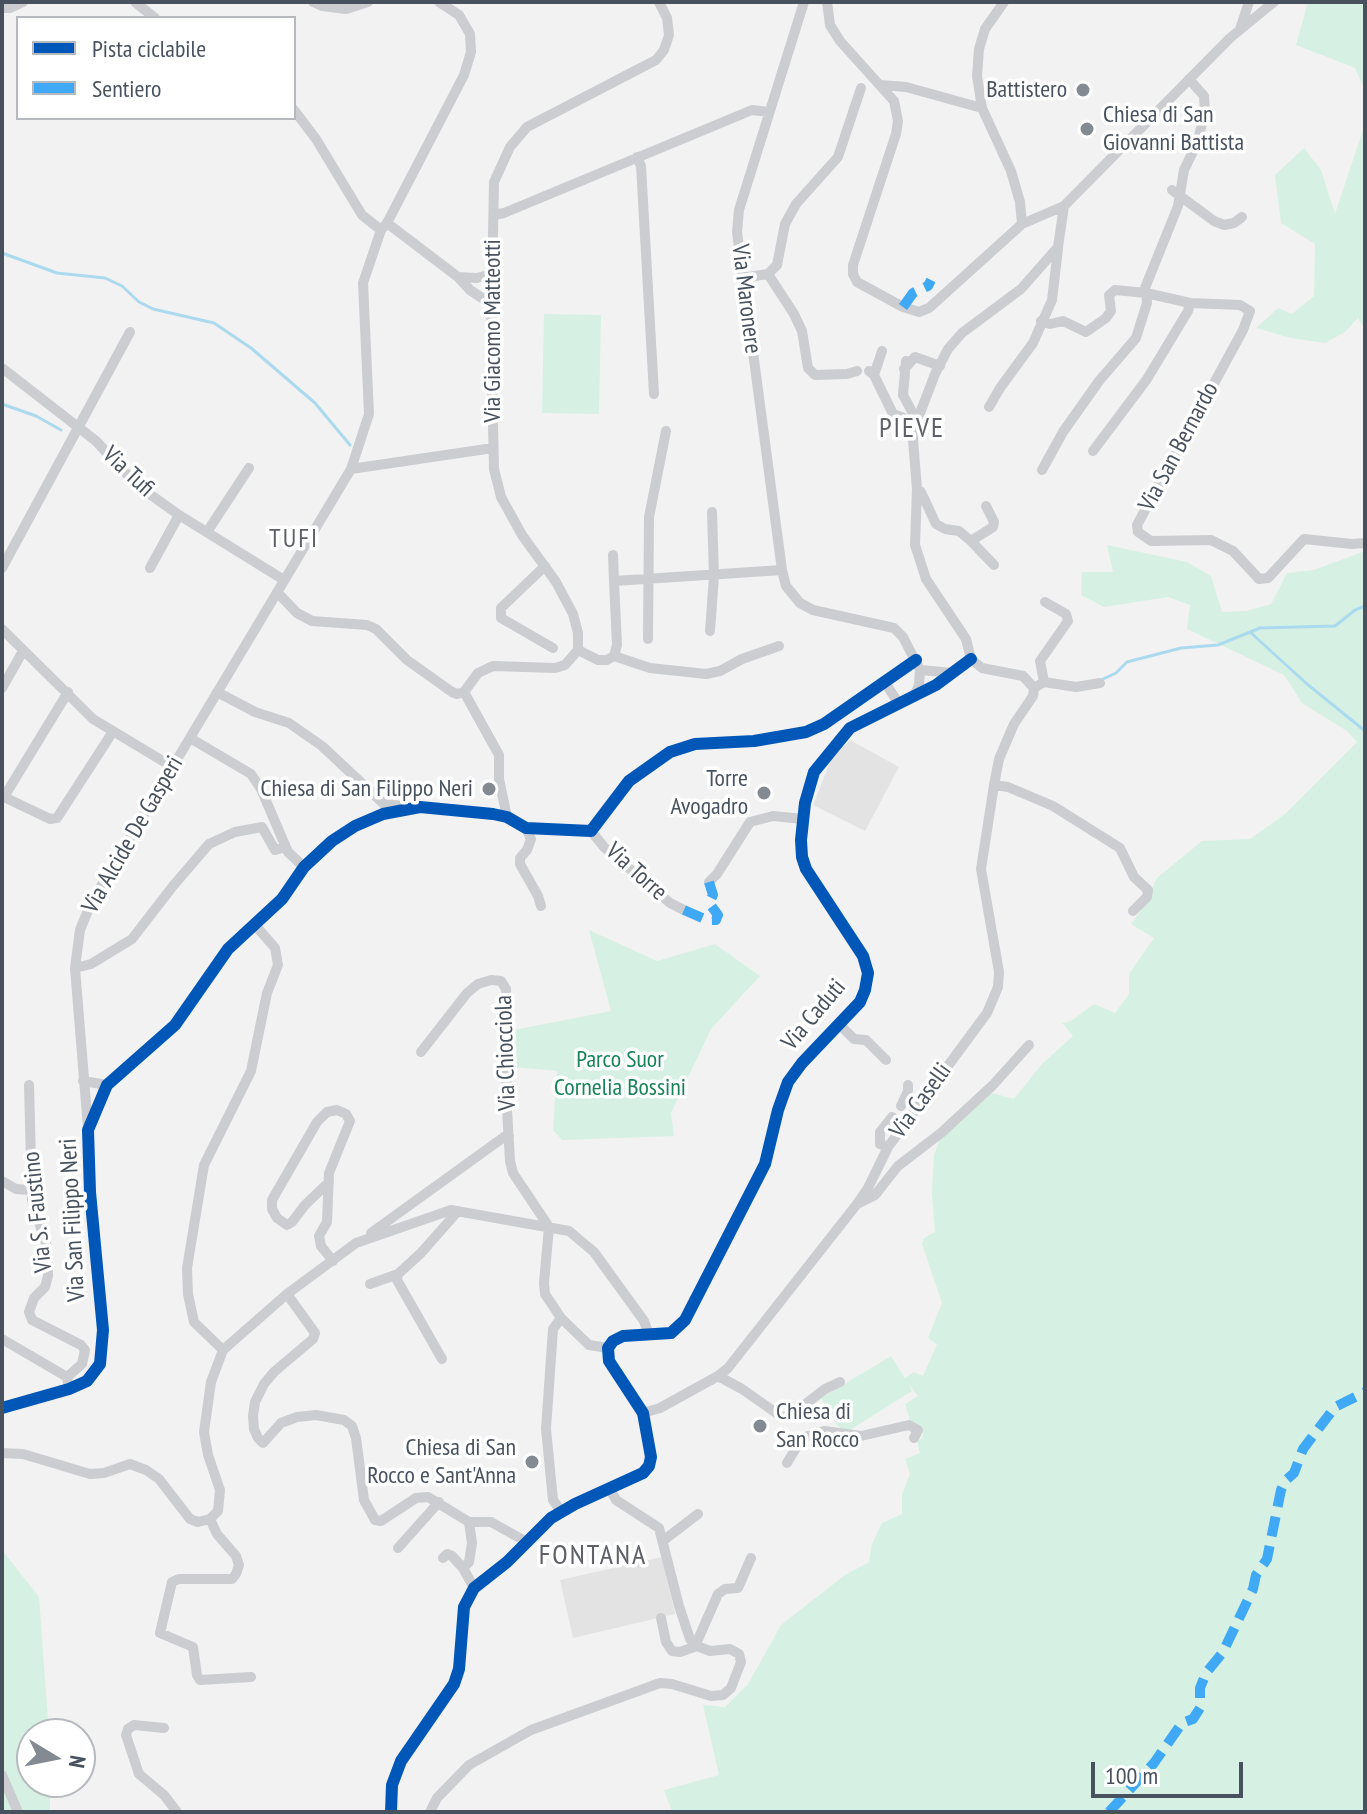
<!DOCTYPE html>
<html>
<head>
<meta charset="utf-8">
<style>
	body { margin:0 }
	#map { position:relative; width:1367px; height:1814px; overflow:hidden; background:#f2f2f2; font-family:"PT Sans Narrow",sans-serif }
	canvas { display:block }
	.frame { position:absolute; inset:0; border:4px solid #48525f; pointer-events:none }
	.legend { position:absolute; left:16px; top:16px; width:280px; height:104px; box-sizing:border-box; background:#fff; border:2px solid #b6babf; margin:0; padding:10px 14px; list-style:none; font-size:24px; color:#48525f }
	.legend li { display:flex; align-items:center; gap:16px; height:40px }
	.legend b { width:40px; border:2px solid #b6babf }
	.north { position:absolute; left:16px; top:1718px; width:80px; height:80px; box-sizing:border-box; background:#fff; border:2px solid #b6babf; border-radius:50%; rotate:100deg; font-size:22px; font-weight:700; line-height:32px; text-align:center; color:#48525f }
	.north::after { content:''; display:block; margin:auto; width:28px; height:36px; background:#848a92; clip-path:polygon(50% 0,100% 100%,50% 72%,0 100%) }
	.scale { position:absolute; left:1091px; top:1762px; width:152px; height:36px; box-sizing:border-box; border:4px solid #48525f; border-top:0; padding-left:10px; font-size:24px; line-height:28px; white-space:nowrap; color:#48525f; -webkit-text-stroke:6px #fff; paint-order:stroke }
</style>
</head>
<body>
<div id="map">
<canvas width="1367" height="1814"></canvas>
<div class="frame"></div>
<ul class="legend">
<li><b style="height:10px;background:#0057b8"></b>Pista ciclabile</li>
<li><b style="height:10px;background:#3fa9f5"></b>Sentiero</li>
</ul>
<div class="north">N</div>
<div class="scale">100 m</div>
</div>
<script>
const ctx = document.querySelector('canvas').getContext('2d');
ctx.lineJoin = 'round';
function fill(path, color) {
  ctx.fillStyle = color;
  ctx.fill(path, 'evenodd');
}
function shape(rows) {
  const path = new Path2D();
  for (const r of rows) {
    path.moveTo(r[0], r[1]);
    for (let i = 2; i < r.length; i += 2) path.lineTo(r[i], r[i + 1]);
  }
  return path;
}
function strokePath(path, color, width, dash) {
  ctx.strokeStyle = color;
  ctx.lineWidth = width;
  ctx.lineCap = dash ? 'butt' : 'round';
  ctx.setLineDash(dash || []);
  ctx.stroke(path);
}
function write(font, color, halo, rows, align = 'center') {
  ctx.font = font + ' "PT Sans Narrow",sans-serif';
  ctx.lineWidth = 7;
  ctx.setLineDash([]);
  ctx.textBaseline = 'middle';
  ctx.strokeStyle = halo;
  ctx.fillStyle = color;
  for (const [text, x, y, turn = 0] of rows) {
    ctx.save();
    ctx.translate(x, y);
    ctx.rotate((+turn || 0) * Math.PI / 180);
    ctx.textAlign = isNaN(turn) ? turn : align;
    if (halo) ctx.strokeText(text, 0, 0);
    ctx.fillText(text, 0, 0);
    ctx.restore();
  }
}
fill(shape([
	[850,740,899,767,865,831,813,805,831,760],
	[662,1557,675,1614,573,1638,560,1580]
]), '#e4e3e4');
fill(shape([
	[1308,2,1365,2,1365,91,1355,68,1296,45],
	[1365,124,1365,329,1358,318,1345,332,1325,343,1291,338,1256,328,1278,308,1292,314,1314,296,1315,244,1281,223,1275,175,1304,148,1321,170,1335,214],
	[544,314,601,315,599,414,542,413],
	[1107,545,1187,562,1211,576,1222,612,1246,611,1271,604,1287,573,1314,570,1365,551,1365,1812,672,1812,664,1790,719,1775,703,1705,725,1707,748,1684,781,1625,845,1575,869,1562,872,1544,882,1523,902,1514,902,1494,910,1474,905,1459,920,1453,917,1441,922,1438,923,1434,911,1424,905,1404,918,1396,909,1384,912,1391,850,1430,843,1430,838,1426,821,1398,891,1356,905,1378,914,1372,923,1376,937,1344,928,1338,942,1303,922,1244,924,1238,935,1232,932,1194,934,1155,940,1139,992,1093,1014,1099,1042,1064,1073,1036,1062,1023,1071,1021,1094,1004,1115,1013,1129,994,1129,974,1154,938,1131,924,1141,911,1157,878,1202,841,1250,839,1285,814,1357,742,1347,731,1302,703,1284,675,1187,629,1190,605,1168,597,1104,607,1081,595,1082,572,1113,572],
	[589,930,657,961,715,944,760,976,711,1029,671,1113,674,1136,562,1140,553,1130,557,1071,514,1067,514,1030,611,1011],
	[2,1550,39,1597,49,1734,32,1734,32,1782,50,1782,50,1812,2,1812]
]), '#d6f1e3');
strokePath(shape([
	[2,253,57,273,105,278,122,286,139,302,153,309,214,323,251,348,315,403,350,445],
	[2,404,36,416,61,430],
	[1250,632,1307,684,1365,731],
	[1101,680,1116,673,1127,662,1181,648,1218,645,1260,628,1335,626,1355,610,1365,606]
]), '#abdaee', 3);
strokePath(shape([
	[135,2,155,18],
	[313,2,322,6,346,9,368,2],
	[804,2,739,210,737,232,782,570,786,586,800,603,813,610,894,628,903,637,920,670,919,685,914,697],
	[827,2,830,25,840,41,894,101,898,121,896,134,853,265,853,274,857,282,903,307,919,312,929,308,1022,224,1064,206],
	[2,8,10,8,23,2],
	[1240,29,1249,2],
	[1189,79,1204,96,1205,113,1197,143,1184,170,1178,206,1145,288,1146,293,1190,303,1240,305,1250,311,1243,330,1137,525,1138,532,1151,541,1211,540,1233,551,1259,579,1268,578,1304,539,1352,544,1365,543],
	[881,85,906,87,982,108,1011,171,1020,202,1022,224],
	[982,108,977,76,979,49,985,29,1004,2],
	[294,110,316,139,362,215,381,230],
	[637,157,641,166,654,394],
	[1172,190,1214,221,1224,225,1234,223,1242,217],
	[494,215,504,213,752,110,769,112],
	[387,223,458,277,470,290,491,304],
	[768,274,777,265,785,224,796,204,838,157,861,88],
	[458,277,477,278,492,274],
	[742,278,768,274,794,314,802,331,808,368,815,375,847,374,857,371],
	[1041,321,1050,324,1063,321,1086,332,1106,318,1111,311,1109,295,1115,290,1146,293,1147,303,1136,338,1099,381,1063,432,1042,470],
	[906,361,903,395,917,421],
	[2,368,96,441,137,485,179,515,284,580],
	[904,369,915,357,940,366],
	[869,371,874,375,893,414,904,418,912,438],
	[874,375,882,351],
	[989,407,1000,388,1033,343,1052,300,1058,249],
	[1093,451,1147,379,1188,311,1190,303],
	[351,469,493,448],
	[917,489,921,492,936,524,945,529,959,531,971,541,993,527,994,522,986,506],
	[207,532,249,468],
	[971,541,994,565],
	[613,555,614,581],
	[545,566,501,608,501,618,553,648],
	[2,568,130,332],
	[150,568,179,515],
	[277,592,297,613,312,621,367,625,376,629,407,660,452,692,457,694,464,692],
	[2,629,93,719,171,766],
	[710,631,714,576,712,512],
	[648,639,649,517,666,431],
	[578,650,598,660,607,660,614,656,617,645,614,581,782,570],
	[614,656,650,668,706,674,720,671,742,659,779,646],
	[971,659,966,639,926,579,915,545,917,489,913,440,917,421,935,374,948,349,962,333,1021,289,1058,247,1064,206,1230,38,1274,2],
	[971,659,982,668,1023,676,1034,688,1044,682,1076,687,1100,683],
	[920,670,953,673],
	[884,681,899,704],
	[1044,682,1040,661,1068,621,1066,614,1045,602],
	[2,688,23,651],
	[1034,688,1033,696,1014,724,999,759,994,785,1008,787,1053,806,1120,848,1134,877,1148,890,1147,897,1133,911],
	[68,692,4,797,50,819,57,818,112,733],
	[217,692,255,712,289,723,322,746,384,804,402,806],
	[190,738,251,774,261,789,288,852,304,867],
	[507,817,499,779,499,755,464,692,478,673,493,666,555,668,565,665,578,650,578,633,573,614,556,582,522,535,501,497,494,469,491,338,494,182,510,147,527,127,656,60,664,50,669,35,667,18,659,2],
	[526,828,531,839,527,850,520,858,520,864,538,896,541,906],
	[591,831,604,847,670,903,684,910],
	[709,882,717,874,750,822,773,816,803,819],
	[75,968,91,964,132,939,173,886,209,844,235,832,262,827,275,850,286,847],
	[840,1025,854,1039,866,1040,886,1060],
	[421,1052,467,993,478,984,491,980,501,981,506,989,509,1025,506,1092,510,1161,513,1173,549,1227,544,1283,545,1294,561,1318,589,1345,608,1348],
	[83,1081,107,1085],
	[29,1085,32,1200,47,1247,48,1276,45,1287,34,1298,29,1312,32,1320,81,1345,85,1350,82,1364,67,1377,69,1389],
	[901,1106,908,1091,908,1085],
	[88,1128,75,968,80,930,91,903,351,469,369,414,363,283,381,230,387,223,464,75,471,52,470,34,459,15,439,2],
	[888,1147,880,1144,880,1132,892,1117],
	[2,1181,16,1189,31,1190],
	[329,1182,305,1205,292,1222,287,1225,277,1218,272,1209,272,1200,317,1122,327,1112,337,1110,346,1114,350,1121,329,1173,327,1222,319,1236,321,1246,333,1261],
	[859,1203,875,1195,898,1166,941,1133,993,1085,1029,1045],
	[371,1233,504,1137,509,1136],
	[370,1284,398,1274],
	[287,1294,315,1333,313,1339,274,1372,264,1384,255,1402,253,1416,254,1429,258,1438,263,1443,281,1423,297,1417,316,1415,344,1420,352,1426,356,1438,364,1500,375,1520,381,1521,416,1498,428,1497,469,1522,491,1522,525,1541],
	[2,1339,67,1377],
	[223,1350,194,1322,188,1294,187,1268,204,1165,251,1071,267,993,278,965,275,948,256,926],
	[442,1359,397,1280,398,1274,421,1253,458,1211],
	[718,1376,742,1389,782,1417,790,1416,825,1389,840,1382],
	[2,1408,69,1389,87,1381,100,1364,103,1330,90,1192,88,1130,107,1085,175,1025,228,949,282,899,304,867,332,841,355,826,383,814,420,807,493,814,507,817,526,828,591,831,629,781,670,752,695,744,754,741,806,732,824,724,916,660],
	[643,1413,660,1408,718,1376,728,1368,857,1204,868,1188,888,1147,987,1013,998,987,999,972,981,869,994,785],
	[2,1453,23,1454,90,1474,104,1473,130,1464,146,1470,159,1479,190,1519,198,1522,210,1519,218,1511,220,1490,208,1455,204,1432,211,1382,223,1350,287,1294,356,1243,451,1210,569,1231,594,1252,644,1321,649,1335],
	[787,1463,802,1438,824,1431,861,1436,909,1425,918,1430,914,1438],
	[561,1511,553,1500,546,1429,553,1329,561,1318],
	[210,1519,217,1534,236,1556,239,1565,236,1574,232,1579,179,1579,172,1582,160,1633,193,1647,197,1675,200,1680,251,1677],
	[469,1522,472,1543,469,1562,463,1568,474,1588],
	[664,1540,698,1514],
	[398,1548,439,1502],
	[443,1558,447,1554,452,1556,463,1568],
	[661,1618,666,1642,672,1651,680,1652,697,1646],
	[696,1644,718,1594,725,1589,738,1588,751,1558],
	[164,1728,134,1725,128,1729,126,1735,139,1774,164,1795,177,1812],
	[2,1775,18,1812],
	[391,1812,392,1785,401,1761,454,1684,459,1669,464,1607,474,1588,507,1562,551,1518,575,1504,643,1473,649,1466,651,1457,643,1413,609,1361,608,1348,613,1341,623,1336,671,1333,685,1320,765,1164,778,1110,788,1082,802,1063,860,1002,865,990,868,973,863,956,806,869,802,857,801,840,805,803,814,772,850,728,936,685,971,659],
	[430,1812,437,1798,469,1765,531,1730,660,1683,672,1684,711,1696,723,1695,731,1688,741,1662,739,1654,730,1649,710,1651,697,1646,690,1639,679,1606,659,1528,616,1500,610,1489]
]), '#cccdd0', 10);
strokePath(shape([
	[903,307,913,293,928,286,931,280],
	[684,910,707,920,716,920,718,915,709,903,713,895,709,882],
	[1109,1812,1154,1763,1182,1723,1193,1719,1200,1708,1200,1688,1206,1673,1223,1652,1253,1589,1256,1575,1267,1559,1281,1490,1286,1480,1294,1473,1303,1449,1335,1407,1365,1392]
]), '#3fa9f5', 10, [20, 10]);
strokePath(shape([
	[2,1408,69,1389,87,1381,100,1364,103,1330,90,1192,88,1130,107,1085,175,1025,228,949,282,899,304,867,332,841,355,826,383,814,420,807,493,814,507,817,526,828,591,831,629,781,670,752,695,744,754,741,806,732,824,724,916,660],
	[391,1812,392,1785,401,1761,454,1684,459,1669,464,1607,474,1588,507,1562,551,1518,575,1504,643,1473,649,1466,651,1457,643,1413,609,1361,608,1348,613,1341,623,1336,671,1333,685,1320,765,1164,778,1110,788,1082,802,1063,860,1002,865,990,868,973,863,956,806,869,802,857,801,840,805,803,814,772,850,728,936,685,971,659]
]), '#0057b8', 12);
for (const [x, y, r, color] of [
	[1083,90,8,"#848a92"],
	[1087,129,8,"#848a92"],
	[489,789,8,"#848a92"],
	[764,793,8,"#848a92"],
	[760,1426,8,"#848a92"],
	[532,1462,8,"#848a92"]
]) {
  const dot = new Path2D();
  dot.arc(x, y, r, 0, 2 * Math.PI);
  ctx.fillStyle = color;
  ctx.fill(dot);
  strokePath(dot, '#fff', 3);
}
write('24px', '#48525f', '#fff', [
	["Battistero",1067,90],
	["Chiesa di San",1103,115,"left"],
	["Giovanni Battista",1103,143,"left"],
	["Torre",748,779],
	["Avogadro",748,807],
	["Chiesa di San Filippo Neri",473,789],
	["Chiesa di",776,1412,"left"],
	["San Rocco",776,1440,"left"],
	["Chiesa di San",516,1448],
	["Rocco e Sant'Anna",516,1476]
], 'right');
write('24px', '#48525f', '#fff', [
	["Via Maronere",746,299,83],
	["Via Giacomo Matteotti",493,331,-90],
	["Via San Bernardo",1179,447,-62],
	["Via Tufi",128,472,43],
	["Via Alcide De Gasperi",133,835,-60],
	["Via Torre",636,872,42],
	["Via Caduti",814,1015,-50],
	["Via Chiocciola",506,1053,-92],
	["Via Caselli",921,1101,-54],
	["Via S. Faustino",38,1212,-96],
	["Via San Filippo Neri",73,1220,-93]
]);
write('24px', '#178357', '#fff', [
	["Parco Suor",620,1060],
	["Cornelia Bossini",620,1088]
]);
ctx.letterSpacing = '2px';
write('26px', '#5d6066', '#fff', [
	["TUFI",294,540]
]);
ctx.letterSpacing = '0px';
ctx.letterSpacing = '2px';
write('28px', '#5d6066', '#fff', [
	["PIEVE",912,429],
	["FONTANA",593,1556]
]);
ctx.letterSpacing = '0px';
</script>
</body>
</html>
